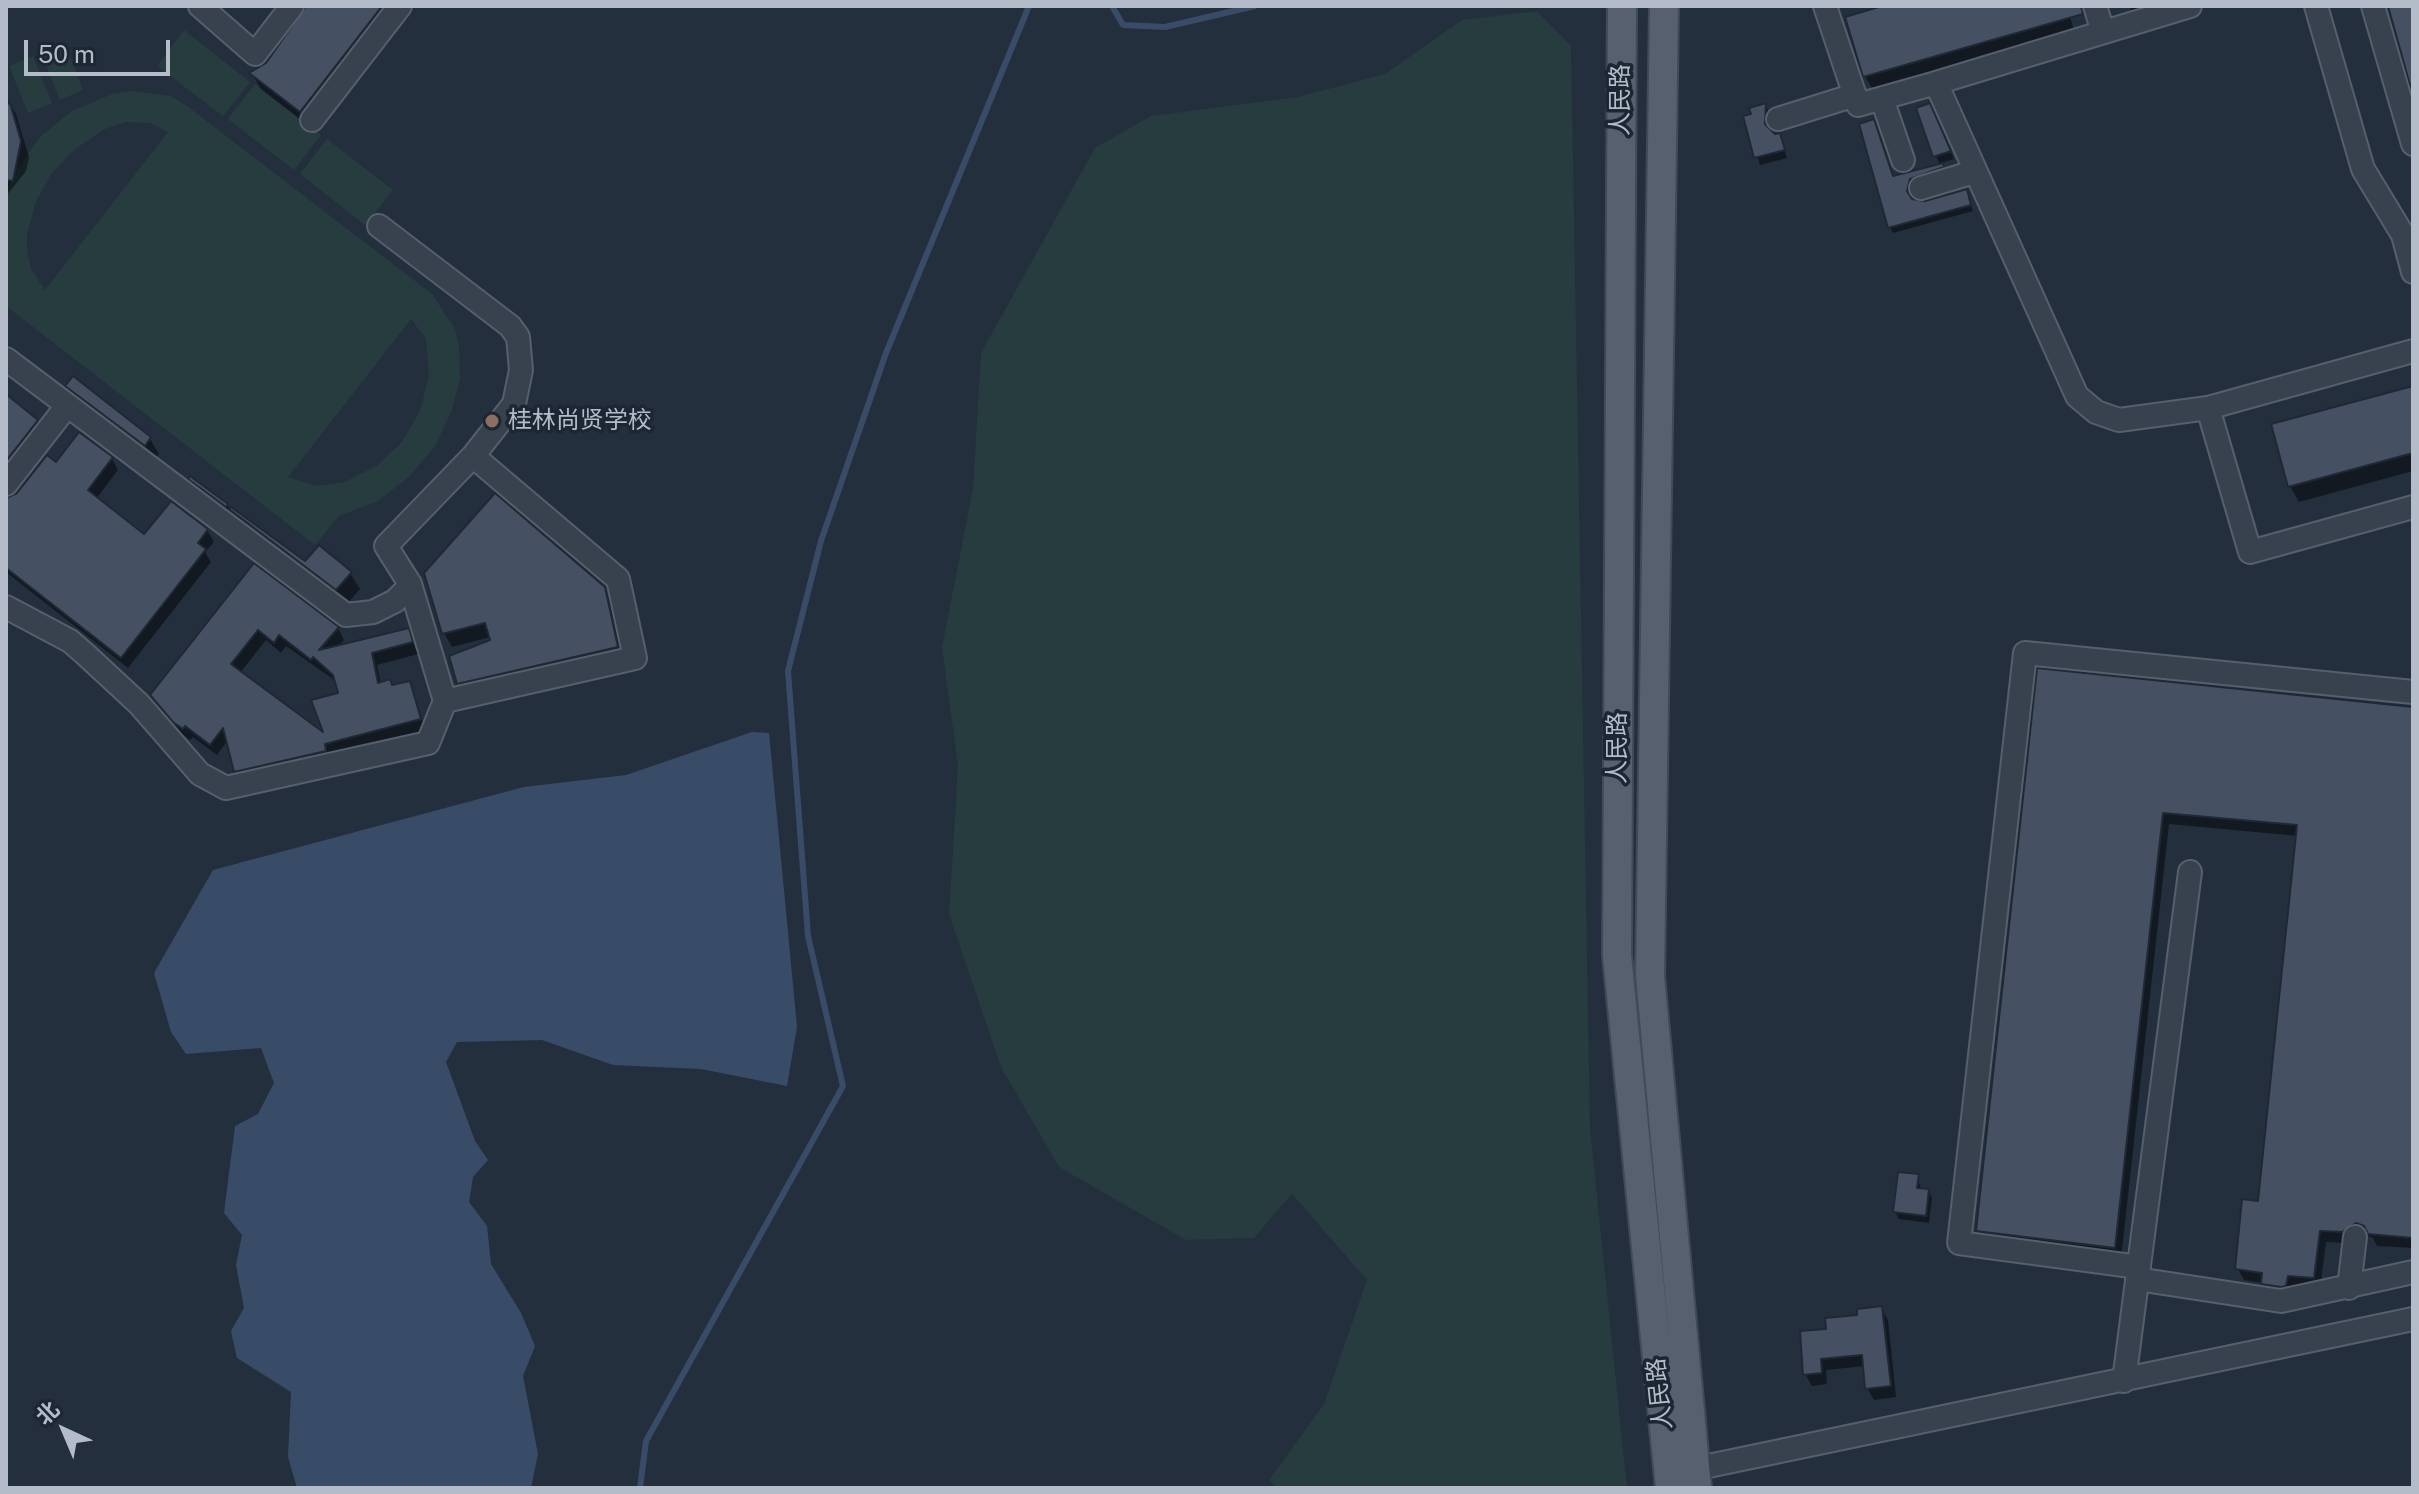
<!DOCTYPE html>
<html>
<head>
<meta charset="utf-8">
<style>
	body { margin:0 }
	#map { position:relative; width:2419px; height:1494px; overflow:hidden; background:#242f3e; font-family:"Public Sans","Noto Sans SC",sans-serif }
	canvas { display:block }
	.frame { position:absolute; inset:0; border:8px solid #b4bcc9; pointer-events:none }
	.north { position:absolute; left:24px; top:1390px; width:80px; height:80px; -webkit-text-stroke:6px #1d2633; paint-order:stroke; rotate:316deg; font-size:22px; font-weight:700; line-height:32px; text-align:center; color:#b4bcc9 }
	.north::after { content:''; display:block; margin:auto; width:28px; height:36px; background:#b4bcc9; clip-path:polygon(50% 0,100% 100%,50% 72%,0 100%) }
	.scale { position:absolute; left:24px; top:40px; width:146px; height:36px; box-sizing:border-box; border:4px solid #b4bcc9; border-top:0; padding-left:10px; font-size:24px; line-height:28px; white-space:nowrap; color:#b4bcc9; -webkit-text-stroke:6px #1d2633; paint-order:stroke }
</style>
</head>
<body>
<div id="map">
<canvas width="2419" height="1494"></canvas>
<div class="frame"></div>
<div class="north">北</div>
<div class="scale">50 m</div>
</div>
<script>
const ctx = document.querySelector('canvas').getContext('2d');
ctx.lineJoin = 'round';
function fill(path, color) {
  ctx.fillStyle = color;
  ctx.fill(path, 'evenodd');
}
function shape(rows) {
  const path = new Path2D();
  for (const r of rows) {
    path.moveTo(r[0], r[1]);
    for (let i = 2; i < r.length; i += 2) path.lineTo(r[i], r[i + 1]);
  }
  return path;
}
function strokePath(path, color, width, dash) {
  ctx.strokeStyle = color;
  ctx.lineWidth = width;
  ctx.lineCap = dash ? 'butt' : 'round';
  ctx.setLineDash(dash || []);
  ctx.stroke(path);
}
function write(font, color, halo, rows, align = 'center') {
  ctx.font = font + ' "Public Sans","Noto Sans SC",sans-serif';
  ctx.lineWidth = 7;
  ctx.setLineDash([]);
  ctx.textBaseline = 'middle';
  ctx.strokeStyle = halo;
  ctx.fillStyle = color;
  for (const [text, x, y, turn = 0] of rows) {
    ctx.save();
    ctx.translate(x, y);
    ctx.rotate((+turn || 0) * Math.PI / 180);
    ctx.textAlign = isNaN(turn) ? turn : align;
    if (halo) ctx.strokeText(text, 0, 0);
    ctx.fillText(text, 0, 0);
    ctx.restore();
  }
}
fill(shape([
	[1537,11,1571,46,1590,1128,1627,1488,1276,1488,1269,1480,1324,1404,1367,1280,1292,1194,1254,1238,1186,1240,1059,1167,1001,1067,949,914,958,766,942,647,973,489,981,353,1095,148,1151,116,1298,97,1385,74,1462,20],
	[184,30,250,82,223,116,157,66],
	[65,44,83,90,60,100,41,53],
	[33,56,52,103,28,113,9,66],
	[255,84,321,135,294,170,228,119],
	[132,91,171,96,187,106,432,294,455,329,459,346,460,379,452,410,435,446,409,477,378,501,339,516,315,545,6,306,6,192,17,169,41,136,72,111,112,94],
	[126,122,150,123,168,132,45,290,31,269,27,251,27,235,36,201,52,173,75,149,105,129],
	[411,319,426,339,429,376,420,411,402,442,378,465,345,482,316,486,288,477],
	[327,139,393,190,365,225,300,174]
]), '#263c3f');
fill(shape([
	[752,732,769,733,797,1027,787,1086,701,1069,613,1065,542,1040,457,1042,446,1062,475,1141,488,1160,473,1177,469,1202,487,1226,491,1264,521,1313,535,1346,523,1376,538,1454,531,1488,297,1488,288,1457,291,1392,237,1358,231,1331,244,1308,236,1265,242,1235,224,1213,235,1126,258,1114,274,1083,261,1048,186,1054,171,1032,154,973,213,870,524,787,626,775]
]), '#394c67');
fill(shape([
	[306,6,411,6,310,127,261,89,252,74,267,64],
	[1889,6,2067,6,2075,34,1874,92,1865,76],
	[2129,6,2172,6,2135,17],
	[6,97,16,114,29,157,26,171,6,196],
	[1765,105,1769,112,1768,130,1774,137,1779,135,1787,158,1760,165,1745,117],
	[1918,109,1933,113,1954,159,1941,163,1946,173,1913,185,1910,200,1925,203,1966,191,1973,211,1893,233,1890,227,1893,178,1940,166],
	[67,386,150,439,159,454,154,460,76,402],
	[2413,392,2413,471,2299,502,2290,486],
	[6,397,37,421,44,433,6,481],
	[112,459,118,470,96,499,145,537,207,530,214,542,205,552,211,562,128,668,6,572,6,500,18,495,56,465],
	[191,479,305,564,350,573,360,589,346,605,233,515,200,494],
	[254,566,338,628,344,640,337,648,408,631,418,654,377,665,381,684,392,687,409,683,426,731,243,783,228,740,217,755,193,737,190,740,182,734,152,695],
	[266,640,281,653,286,646,337,682,341,695,327,738,240,673],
	[427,574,604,588,612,602,625,660,467,697,459,683,493,641,491,637,452,647,444,633],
	[2039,671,2413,710,2413,1248,2377,1246,2373,1238,2363,1234,2349,1243,2326,1242,2320,1289,2294,1287,2292,1297,2270,1295,2263,1283,2244,1280,2238,1269,2260,1204,2298,836,2169,824,2121,1259,1985,1242,1978,1231],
	[1917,1176,1921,1190,1928,1191,1932,1198,1929,1223,1899,1219,1895,1212],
	[1881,1308,1888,1320,1896,1397,1874,1400,1867,1388,1865,1366,1826,1370,1827,1384,1812,1386,1805,1374,1829,1331]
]), '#0007');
strokePath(shape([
	[1112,6,1123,25,1165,27,1255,6],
	[640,1488,646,1441,843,1086,808,936,788,671,821,541,886,353,1029,6]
]), '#394c67', 6);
const building = shape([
	[306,6,382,6,300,112,249,73,266,63,306,6],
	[1882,6,2081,6,2083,14,1863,77,1845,17,1882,6],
	[2388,6,2413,6,2413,84,2410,85,2388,6],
	[10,103,21,141,13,181,6,180,6,104,10,103],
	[1766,103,1765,124,1775,134,1780,133,1785,150,1754,158,1743,116,1751,114,1749,108,1766,103],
	[1930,103,1951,151,1933,157,1916,108,1930,103],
	[1874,119,1893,176,1943,163,1944,167,1910,179,1907,191,1912,199,1925,201,1967,189,1971,205,1888,228,1859,124,1874,119],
	[73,376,151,437,145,446,65,386,73,376],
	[2413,386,2413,453,2288,487,2271,424,2413,386],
	[6,394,38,420,6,461,6,394],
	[79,432,113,457,88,490,144,534,171,501,208,529,198,543,206,549,121,658,6,568,6,498,17,493,47,455,56,462,79,432],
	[190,476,228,504,226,507,188,479,190,476],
	[495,493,605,587,618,647,457,684,449,656,490,640,485,623,442,634,424,573,495,493],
	[231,507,305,561,319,545,352,572,336,590,229,509,231,507],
	[254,563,339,627,319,650,409,628,413,642,372,653,378,683,390,679,392,685,410,681,421,719,325,744,326,751,234,772,223,728,210,745,185,726,183,729,173,722,150,695,254,563],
	[258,630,274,643,279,635,311,660,313,657,333,675,338,693,311,700,323,732,231,664,258,630],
	[2037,668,2413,707,2413,1238,2368,1234,2364,1226,2356,1223,2342,1232,2320,1231,2314,1278,2288,1276,2286,1286,2281,1287,2261,1284,2262,1273,2235,1269,2242,1199,2258,1201,2297,825,2163,813,2115,1248,1976,1231,2037,668],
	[1898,1172,1919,1174,1917,1188,1929,1189,1926,1216,1893,1212,1898,1172],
	[1882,1306,1891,1386,1865,1389,1862,1355,1821,1359,1822,1373,1803,1375,1800,1331,1826,1329,1825,1318,1857,1315,1857,1309,1882,1306]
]);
fill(building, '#455162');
strokePath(building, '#1f2835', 2);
const minor = shape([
	[200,6,255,54,292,6],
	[1825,6,1858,105,1936,83],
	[2095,6,2103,32],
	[2190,6,1936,83,2077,396,2096,412,2119,420,2208,408],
	[2316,6,2363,169,2403,235,2413,272],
	[2373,6,2413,144],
	[1882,99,1903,160],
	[1778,119,1855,95],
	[312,120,400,6],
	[1921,188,1974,172],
	[379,226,510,326,518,337,521,370,514,404,473,456],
	[2413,351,2208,408,2250,552,2413,507],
	[6,359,346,615,373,612,395,601,407,589,410,584,386,546,473,456,618,579,635,658,445,701,428,743,226,788,200,774,139,704,85,654,70,641,6,607],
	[6,484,67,406],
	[410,584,445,701],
	[2139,1267,1959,1243,2025,653,2413,692],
	[2137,1279,2281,1301,2413,1272],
	[2349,1288,2355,1237],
	[2124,1381,2190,872],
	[1694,1469,2413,1319]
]);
const major = shape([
	[1622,6,1617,955,1670,1488],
	[1664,6,1650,976,1697,1488]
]);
strokePath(minor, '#565f6c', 26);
strokePath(major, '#414a57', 32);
strokePath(minor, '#38414e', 22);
strokePath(major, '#56606e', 28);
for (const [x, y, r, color] of [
	[492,421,8,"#8d6e63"]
]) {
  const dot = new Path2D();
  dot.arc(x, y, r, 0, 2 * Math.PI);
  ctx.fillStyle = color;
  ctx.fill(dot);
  strokePath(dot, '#1d2633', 3);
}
write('24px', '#b4bcc9', '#1d2633', [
	["人民路",1621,100,-90],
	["人民路",1618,748,-90],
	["人民路",1660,1394,-96]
]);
write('24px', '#b4bcc9', '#1d2633', [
	["桂林尚贤学校",508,421]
], 'left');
</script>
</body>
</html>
